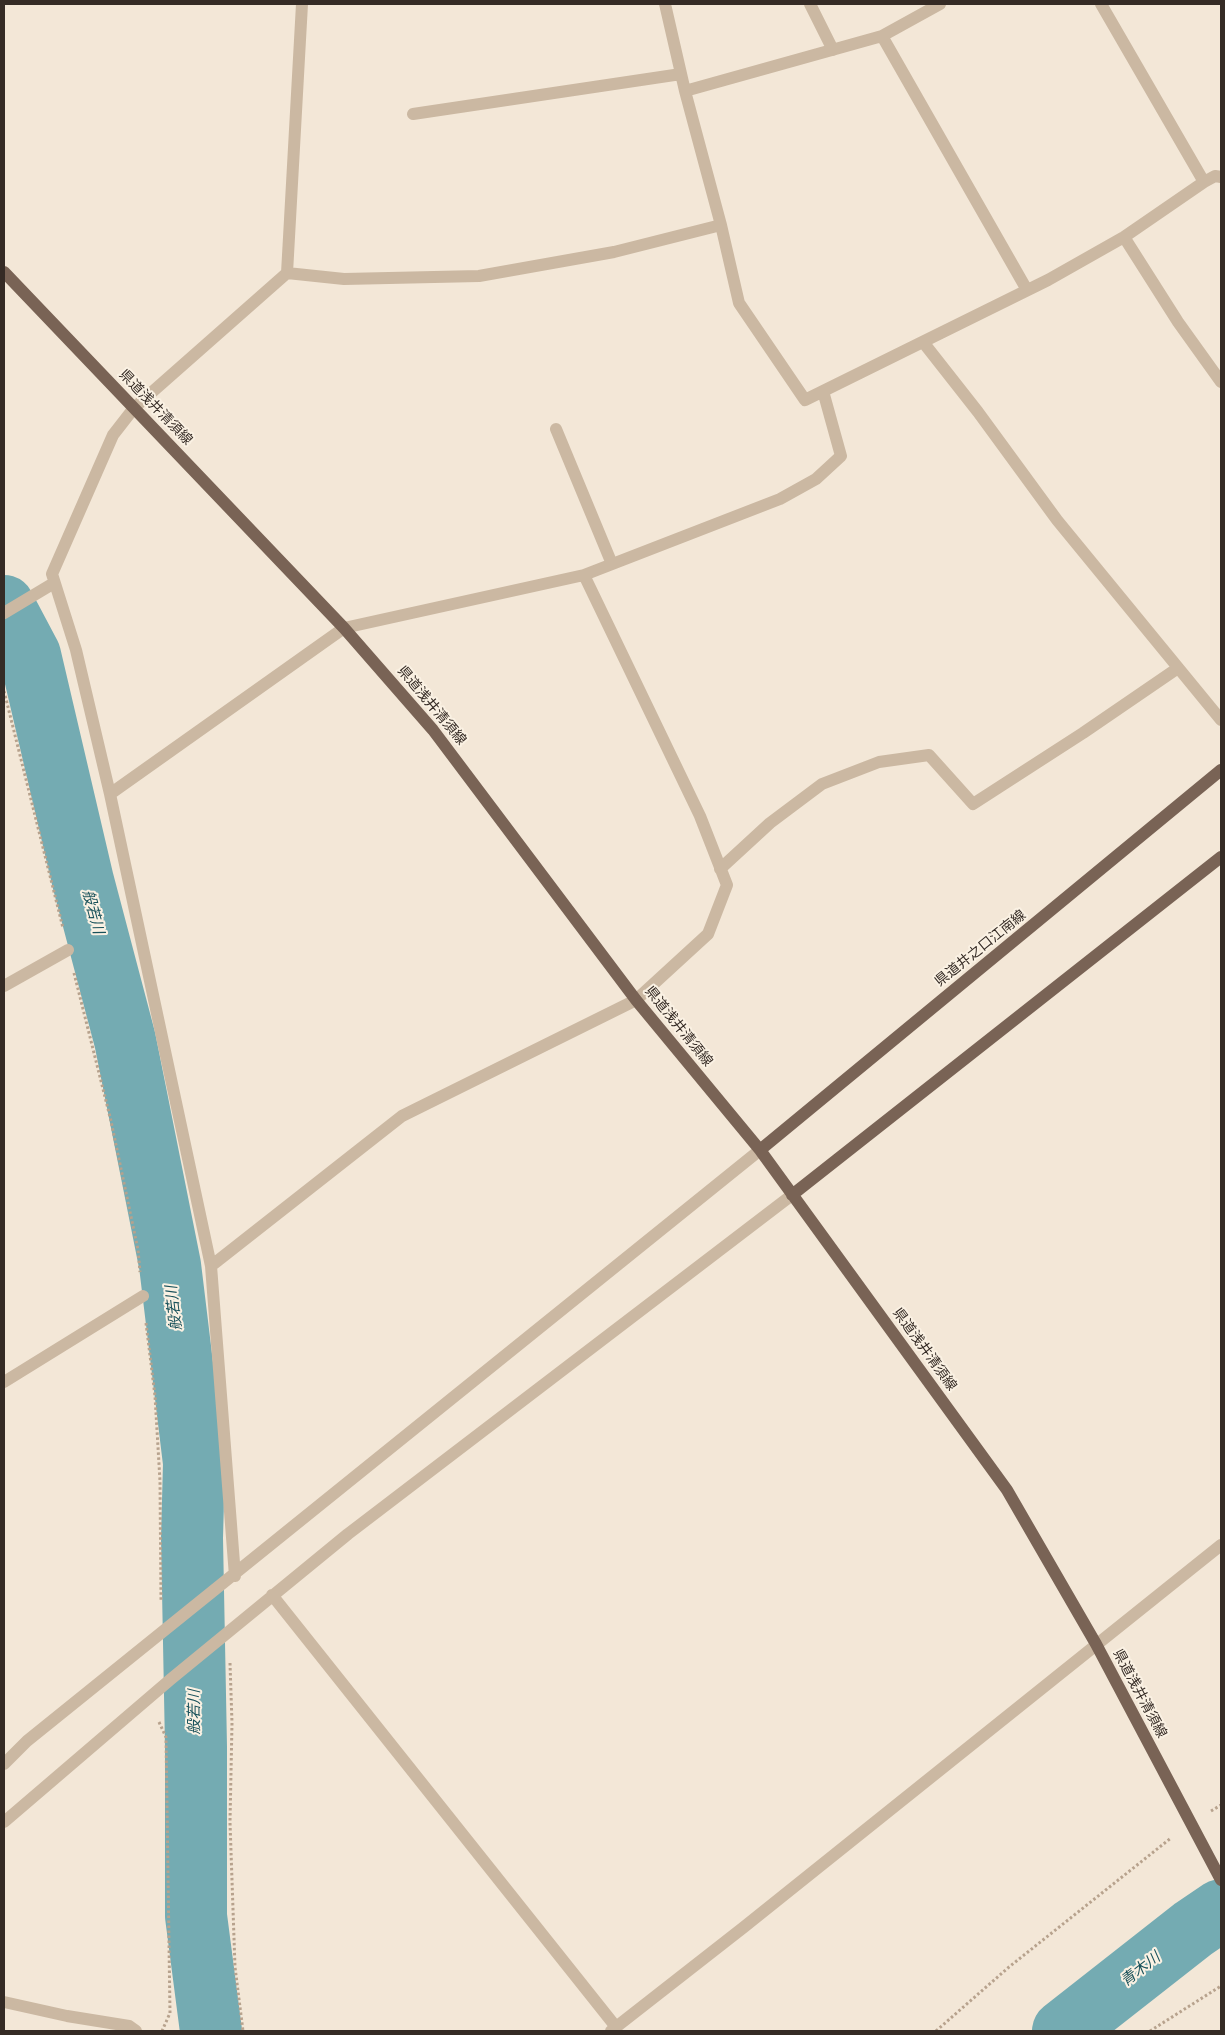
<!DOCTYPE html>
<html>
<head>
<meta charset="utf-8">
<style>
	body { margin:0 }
	#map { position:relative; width:1225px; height:2035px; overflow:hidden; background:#f3e7d7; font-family:"Nunito Sans",sans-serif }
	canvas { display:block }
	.frame { position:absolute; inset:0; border:5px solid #352b25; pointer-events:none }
</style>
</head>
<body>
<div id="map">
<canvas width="1225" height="2035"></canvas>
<div class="frame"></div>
</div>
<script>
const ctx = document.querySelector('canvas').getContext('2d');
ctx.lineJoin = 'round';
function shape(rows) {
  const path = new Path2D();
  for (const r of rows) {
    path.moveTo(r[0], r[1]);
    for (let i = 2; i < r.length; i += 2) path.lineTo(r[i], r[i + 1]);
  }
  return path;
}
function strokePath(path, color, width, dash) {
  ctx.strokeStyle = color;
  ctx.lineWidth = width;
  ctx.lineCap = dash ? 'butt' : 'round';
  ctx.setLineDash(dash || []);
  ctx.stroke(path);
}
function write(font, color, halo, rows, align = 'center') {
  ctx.font = font + ' "Nunito Sans","Noto Sans JP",sans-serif';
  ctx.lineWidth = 4;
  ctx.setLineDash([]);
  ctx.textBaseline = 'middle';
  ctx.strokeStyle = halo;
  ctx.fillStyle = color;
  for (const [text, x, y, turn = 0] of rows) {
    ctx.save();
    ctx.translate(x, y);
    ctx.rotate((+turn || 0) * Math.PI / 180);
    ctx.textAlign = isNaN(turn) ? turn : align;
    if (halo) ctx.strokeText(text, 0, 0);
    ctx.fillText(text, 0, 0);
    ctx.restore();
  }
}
strokePath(shape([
	[4,606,30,655,83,881,125,1040,170,1265,194,1463,192,1538,196,1747,196,1916,211,2031],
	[1063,2031,1193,1929,1221,1910]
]), '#74abb2', 62);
strokePath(shape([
	[4,691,63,928],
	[74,973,111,1121,138,1250,140,1272],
	[146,1323,155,1396,160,1481,161,1601],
	[230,1663,232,1723,230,1822,235,1967,243,2031],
	[159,1722,166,1737,170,2013,162,2031],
	[1211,1811,1221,1805],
	[936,2031,1009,1967,1171,1838],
	[1150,2031,1221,1986]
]), '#b7a28d', 3, [2.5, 2.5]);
strokePath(shape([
	[665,4,685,91,721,225,739,303,805,400,1048,280,1124,237,1204,182,1215,176,1221,177],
	[810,4,833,50],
	[1101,4,1204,182],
	[882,36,1027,290],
	[685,91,882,36,940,4],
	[413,114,681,74],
	[1124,237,1178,322,1221,382],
	[287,273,302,4],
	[923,342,978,412,1057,520,1221,720],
	[556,429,612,564],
	[4,613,54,583],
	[110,794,344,628,584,575,780,499,816,479,841,456,823,391],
	[720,869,770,823,822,784,879,762,929,755,973,804,1083,733,1178,668],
	[4,986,68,950],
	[211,1266,402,1116,636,1000,708,934,727,885,700,816,584,575],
	[4,1382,143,1296],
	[235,1576,211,1266,110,794,76,650,52,574,113,435,134,408,287,273,344,279,479,276,614,252,721,225],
	[272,1595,616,2027],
	[4,1764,27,1741,760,1150],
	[4,1822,171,1679,348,1534,792,1195],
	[4,2002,67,2016,129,2026,136,2031],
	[611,2031,744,1927,1221,1545]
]), '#cbb8a2', 12);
strokePath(shape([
	[4,272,344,628,433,730,636,1000,760,1150,1007,1490,1096,1644,1221,1880],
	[760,1150,1221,770],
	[792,1195,1221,857]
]), '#796355', 12);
write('14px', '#352b25', '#faf1e3', [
	["県道浅井清須線",155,408,46],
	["県道浅井清須線",431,706,50],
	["県道井之口江南線",981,949,-39],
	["県道浅井清須線",678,1027,51],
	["県道浅井清須線",924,1350,54],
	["県道浅井清須線",1139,1694,62]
]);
write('italic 15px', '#18515a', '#faf1e3', [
	["般若川",92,912,75],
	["般若川",175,1308,-97],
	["般若川",195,1712,-90],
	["青木川",1141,1970,-38]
]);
</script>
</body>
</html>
